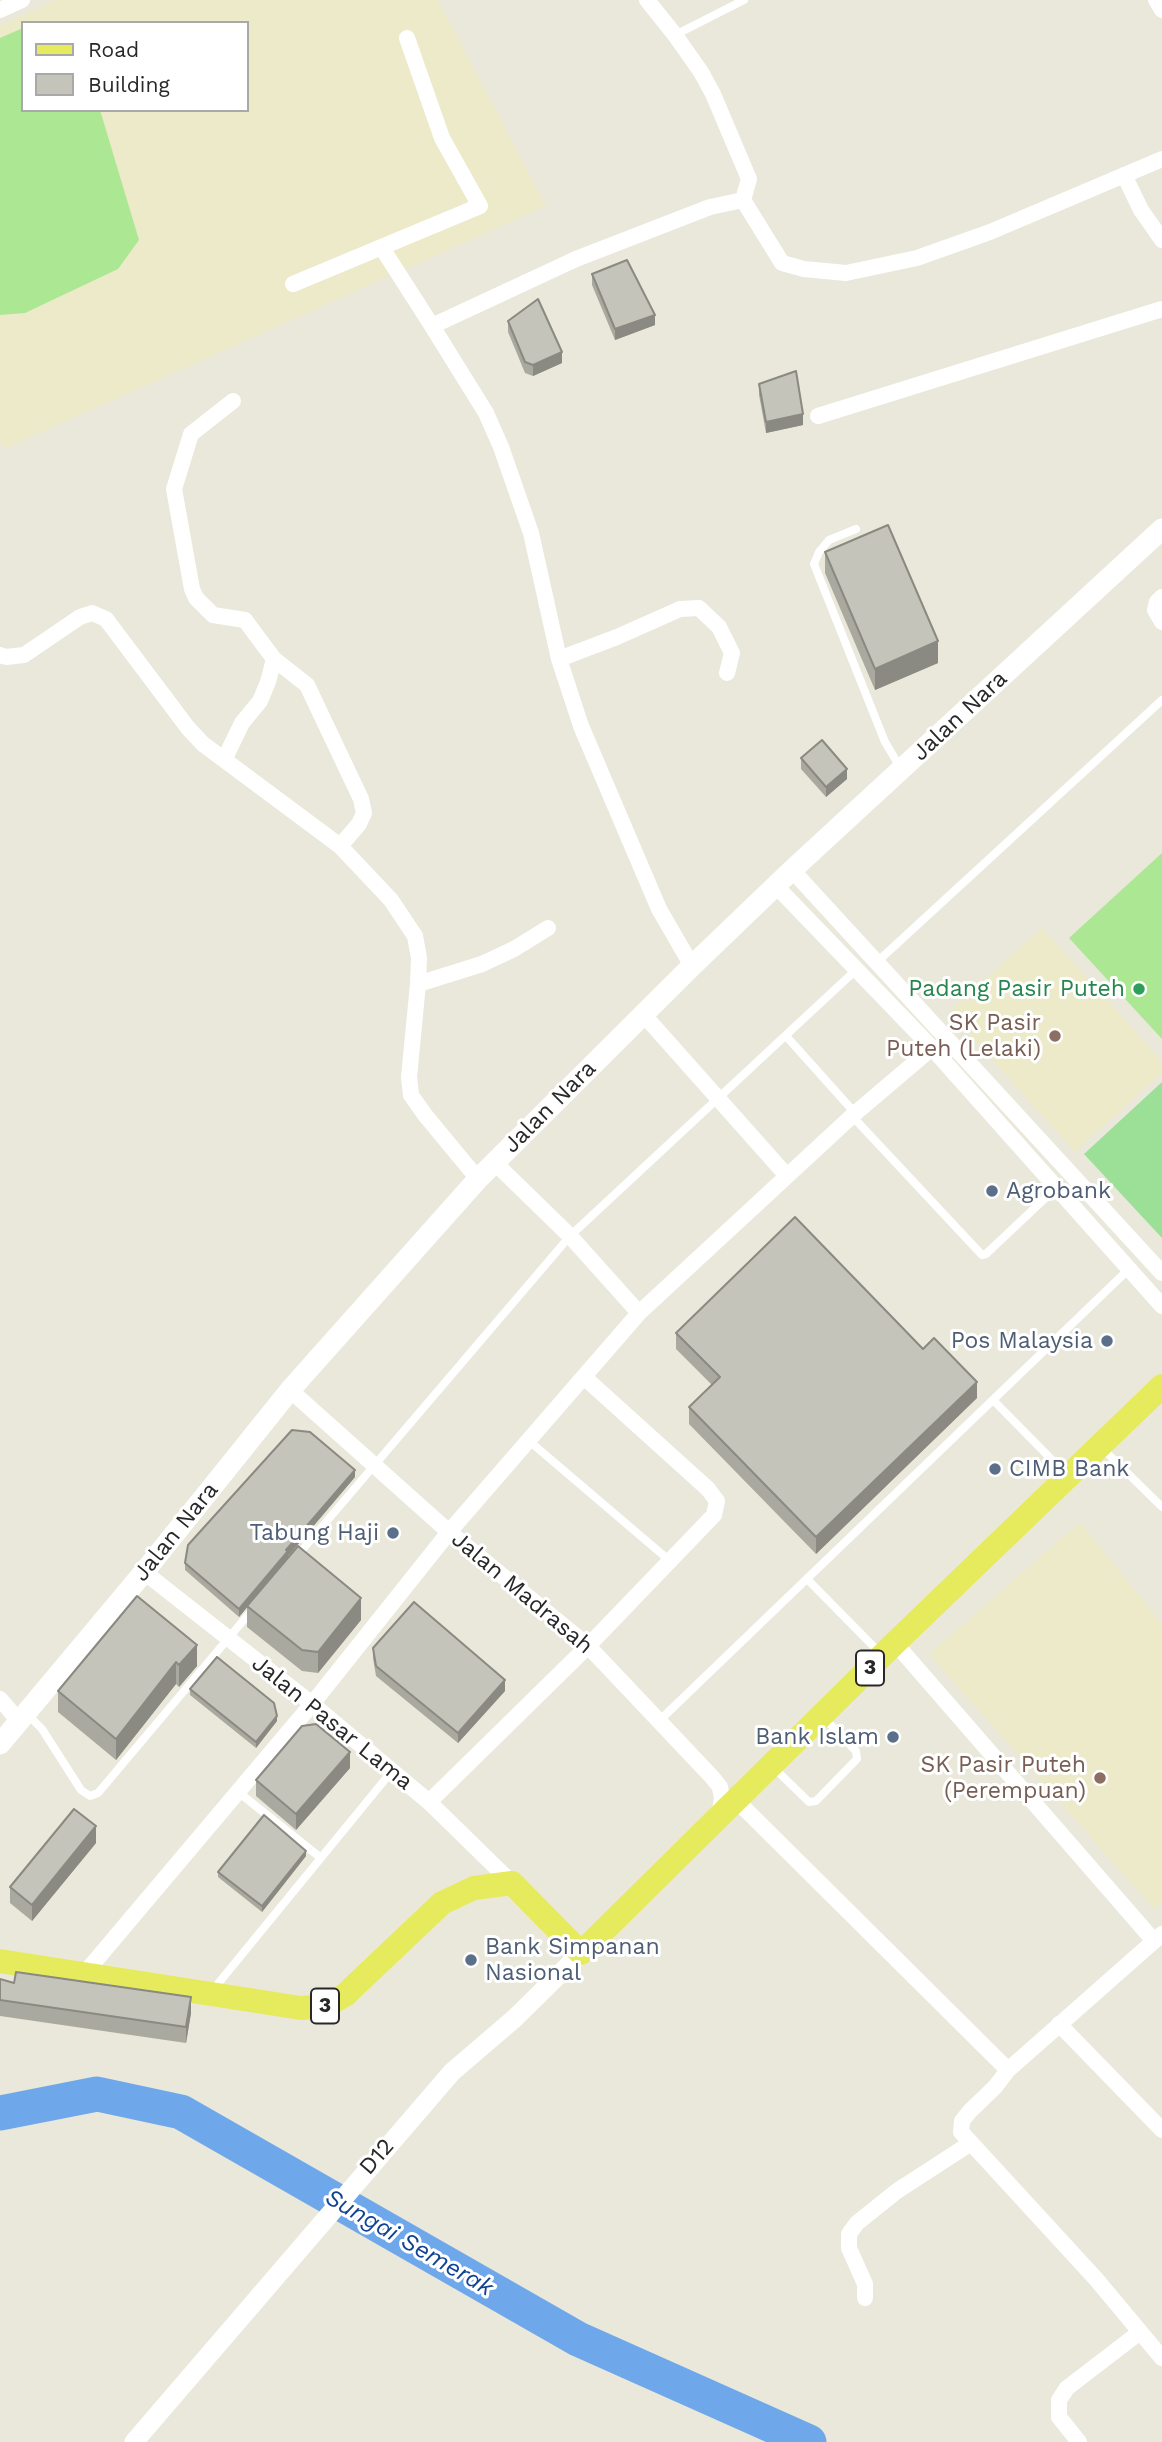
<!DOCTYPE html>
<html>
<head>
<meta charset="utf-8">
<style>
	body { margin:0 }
	#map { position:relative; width:1162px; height:2442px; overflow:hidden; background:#eae8da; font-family:"Work Sans",sans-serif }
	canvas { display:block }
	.legend { position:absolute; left:21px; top:21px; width:228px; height:91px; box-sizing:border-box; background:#fff; border:2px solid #a9a9a9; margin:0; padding:9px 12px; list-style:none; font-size:21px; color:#282828 }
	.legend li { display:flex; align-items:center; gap:14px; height:35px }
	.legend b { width:35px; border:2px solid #a9a9a9 }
</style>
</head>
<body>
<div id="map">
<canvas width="1162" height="2442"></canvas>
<ul class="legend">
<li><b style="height:9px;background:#e6eb5e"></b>Road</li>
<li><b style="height:19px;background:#c5c4ba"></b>Building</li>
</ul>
</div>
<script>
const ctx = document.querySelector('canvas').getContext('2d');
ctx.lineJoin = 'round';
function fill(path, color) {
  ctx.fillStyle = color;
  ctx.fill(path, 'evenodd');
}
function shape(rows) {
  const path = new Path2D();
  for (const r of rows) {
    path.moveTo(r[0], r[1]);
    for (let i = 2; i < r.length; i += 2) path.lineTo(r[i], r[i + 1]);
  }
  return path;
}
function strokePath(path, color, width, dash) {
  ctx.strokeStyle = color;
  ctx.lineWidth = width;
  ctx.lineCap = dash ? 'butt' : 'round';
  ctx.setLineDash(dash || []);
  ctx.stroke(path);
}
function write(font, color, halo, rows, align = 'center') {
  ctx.font = font + ' "Work Sans",sans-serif';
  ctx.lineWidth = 6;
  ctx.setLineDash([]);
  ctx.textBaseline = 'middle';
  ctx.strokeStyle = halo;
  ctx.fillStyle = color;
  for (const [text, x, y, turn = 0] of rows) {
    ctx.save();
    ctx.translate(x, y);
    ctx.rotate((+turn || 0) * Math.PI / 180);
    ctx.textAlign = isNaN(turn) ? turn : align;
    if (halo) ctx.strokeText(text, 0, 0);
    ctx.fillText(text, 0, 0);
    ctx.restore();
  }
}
fill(shape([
	[55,0,438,0,546,206,4,449,0,441,0,25],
	[23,23,247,23,247,110,23,110],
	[1042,928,1162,1061,1162,1073,1075,1152,949,1012],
	[1080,1522,1162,1624,1162,1902,1154,1909,929,1654]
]), '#eceac9');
fill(shape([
	[1162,1082,1162,1238,1084,1154]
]), '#9ce097');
fill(shape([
	[23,28,23,110,100,110,139,240,118,269,25,313,0,315,0,38],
	[1162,853,1162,1039,1069,938]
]), '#ace793');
strokePath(shape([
	[0,2113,97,2094,181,2112,578,2339,809,2442]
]), '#6fa8ea', 35);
strokePath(shape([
	[675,35,744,0],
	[856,529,829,540,819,552,814,564,885,742,900,767],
	[877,962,1162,700],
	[786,1036,855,1113],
	[852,1116,982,1255,986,1254,1057,1187],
	[993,1400,1066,1474],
	[528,1440,670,1561],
	[1103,1449,1162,1507],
	[297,1556,570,1236,857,969],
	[807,1579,881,1654],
	[28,1715,42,1729,81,1790,90,1796,98,1793,253,1609],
	[659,1721,1129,1269],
	[774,1768,809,1802,816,1801,857,1759,856,1751,824,1718],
	[237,1791,321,1858],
	[212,1991,392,1771]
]), '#fff', 8);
strokePath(shape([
	[647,0,675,35,701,72,713,94,749,179,743,200],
	[1156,0,1162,10],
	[0,10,22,0],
	[1124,175,1141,210,1162,240],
	[382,248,432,326],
	[293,284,480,206,442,138,407,38],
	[818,416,1162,309],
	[1162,597,1157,602,1155,610,1162,622],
	[0,655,6,657,24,655,80,617,92,613,106,619,188,728,203,744,340,846,391,900,415,936,419,958,418,984,409,1077,411,1095,425,1115,478,1179],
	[274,659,307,685,361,799,364,813,359,824,340,846],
	[559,659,617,637,680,609,699,608,719,627,732,653,727,673],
	[224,760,242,723,260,701,268,682,274,659,245,620,213,615,196,598,192,589,174,489,191,434,233,401],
	[792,870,1162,1273],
	[776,886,932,1048,1162,1306],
	[692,966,659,909,581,726,559,659,531,533,501,447,486,413,432,326,576,259,710,207,743,200,782,263,804,269,846,273,917,258,990,232,1162,159],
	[418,984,482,964,514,949,548,928],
	[643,1014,787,1176],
	[494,1162,570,1236,639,1313],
	[290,1390,449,1532,588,1646,712,1777,720,1787,722,1798,719,1817],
	[144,1572,312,1704,429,1802,512,1883],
	[895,1643,1154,1941],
	[0,1699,19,1721],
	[736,1800,1008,2070],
	[429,1802,588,1646,714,1515,717,1501,708,1489,584,1377],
	[1162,1934,1008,2070,995,2087,970,2111,962,2121,961,2132,1096,2279,1162,2358],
	[85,1973,312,1704,449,1532,639,1313,852,1116,932,1048],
	[1059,2024,1162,2130],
	[865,2298,865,2284,849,2248,849,2234,857,2223,897,2191,971,2143],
	[1079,2442,1059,2417,1059,2400,1067,2388,1140,2332]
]), '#fff', 16);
strokePath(shape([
	[134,2442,452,2072,515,2018,581,1953]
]), '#fff', 19);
strokePath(shape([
	[0,1744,144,1572,290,1390,478,1179,692,966,792,870,1162,529]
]), '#fff', 21);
strokePath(shape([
	[0,1961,301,2008,325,2006,345,1995,442,1903,474,1888,512,1883,581,1953,895,1643,1162,1386]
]), '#e6eb5e', 24);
fill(shape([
	[592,274,655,325,615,340,592,285],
	[508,321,562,363,533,376,525,373,508,332],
	[759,384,803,425,766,433,759,395],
	[825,552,938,663,875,690,825,573],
	[801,758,847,779,826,797,801,769],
	[676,1333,923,1349,977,1398,816,1554,689,1424,689,1407,712,1385,676,1349],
	[355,1477,288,1556,288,1558,361,1620,318,1673,302,1671,247,1627,247,1607,239,1617,185,1570,185,1563],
	[137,1596,197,1666,179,1687,176,1684,116,1760,58,1712,58,1691],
	[373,1648,505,1691,458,1743,376,1676,373,1658],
	[190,1689,277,1721,256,1748,190,1695],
	[350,1768,296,1830,256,1796,256,1780],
	[96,1843,32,1921,10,1903,10,1887],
	[306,1856,262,1912,218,1877,218,1872],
	[0,1979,14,1983,191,2013,186,2043,0,2016]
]), '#a9a9a0');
fill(shape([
	[655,315,655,325,615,340,615,329],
	[562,352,562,363,533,376,533,365],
	[803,414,803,425,766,433,766,422],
	[938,641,938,663,875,690,875,669],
	[847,769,847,779,826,797,826,787],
	[977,1382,977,1398,816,1554,816,1537],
	[355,1470,355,1477,288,1556,288,1559,239,1617,239,1609,286,1550],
	[361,1598,361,1620,318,1673,318,1652],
	[197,1645,197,1666,179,1687,179,1665],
	[176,1662,176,1684,116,1760,116,1739],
	[505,1680,505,1691,458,1743,458,1733],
	[277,1716,277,1721,256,1748,256,1742],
	[350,1752,350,1768,296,1830,296,1814],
	[96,1826,96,1843,32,1921,32,1905],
	[306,1851,306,1856,262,1912,262,1906],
	[191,1997,191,2013,186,2043,186,2027]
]), '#8a8982');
const building = shape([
	[627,260,655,315,615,329,592,274,627,260],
	[538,299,562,352,533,365,525,362,508,321,538,299],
	[796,371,803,414,766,422,759,384,796,371],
	[888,525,938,641,875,669,825,552,888,525],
	[822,740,847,769,826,787,801,758,822,740],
	[795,1217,923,1349,934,1338,977,1382,816,1537,689,1407,720,1377,676,1333,795,1217],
	[292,1430,310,1432,355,1470,286,1550,288,1551,239,1609,185,1563,188,1545,292,1430],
	[298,1546,361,1598,318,1652,302,1650,247,1606,298,1546],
	[137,1596,197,1645,179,1665,176,1662,116,1739,58,1691,137,1596],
	[414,1602,505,1680,458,1733,376,1666,373,1648,414,1602],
	[217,1657,274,1703,277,1716,256,1742,190,1689,217,1657],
	[316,1724,350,1752,296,1814,256,1780,302,1726,316,1724],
	[74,1809,96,1826,32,1905,10,1887,74,1809],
	[264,1815,306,1851,262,1906,218,1872,264,1815],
	[16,1972,191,1997,186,2027,0,2000,0,1979,14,1983,16,1972]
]);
fill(building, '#c5c4ba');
strokePath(building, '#8a8982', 2);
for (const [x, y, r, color] of [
	[1139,989,7,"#2e9e5b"],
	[1055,1036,7,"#8d6e63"],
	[992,1191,7,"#5c6f8a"],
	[1107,1341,7,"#5c6f8a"],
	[995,1469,7,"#5c6f8a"],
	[393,1533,7,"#5c6f8a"],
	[893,1737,7,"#5c6f8a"],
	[1100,1778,7,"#8d6e63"],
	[471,1960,7,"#5c6f8a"]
]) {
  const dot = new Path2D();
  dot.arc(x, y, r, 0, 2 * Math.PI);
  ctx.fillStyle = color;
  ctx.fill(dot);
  strokePath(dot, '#fff', 2.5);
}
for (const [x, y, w] of [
	[870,1668,28],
	[325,2006,28]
]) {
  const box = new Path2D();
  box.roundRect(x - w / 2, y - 17.5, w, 35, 5);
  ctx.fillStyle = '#fff';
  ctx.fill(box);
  strokePath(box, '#282828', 2);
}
write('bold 21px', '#282828', null, [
	["3",870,1668],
	["3",325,2006]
]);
write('23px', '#282828', '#fff', [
	["Jalan Nara",960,716,-43],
	["Jalan Nara",550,1107,-45],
	["Jalan Nara",176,1532,-51],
	["Jalan Madrasah",522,1593,40],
	["Jalan Pasar Lama",332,1723,39],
	["D12",377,2157,-49]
]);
write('23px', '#27864d', '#fff', [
	["Padang Pasir Puteh",1125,989]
], 'right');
write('23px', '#785e54', '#fff', [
	["SK Pasir",1041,1023],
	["Puteh (Lelaki)",1041,1049],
	["SK Pasir Puteh",1086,1765],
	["(Perempuan)",1086,1791]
], 'right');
write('23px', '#4e5e75', '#fff', [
	["Agrobank",1006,1191],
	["Pos Malaysia",1093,1341,"right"],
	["CIMB Bank",1009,1469],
	["Tabung Haji",379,1533,"right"],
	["Bank Islam",879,1737,"right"],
	["Bank Simpanan",485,1947],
	["Nasional",485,1973]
], 'left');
write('italic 24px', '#114393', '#fff', [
	["Sungai Semerak",409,2243,30]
]);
</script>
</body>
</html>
